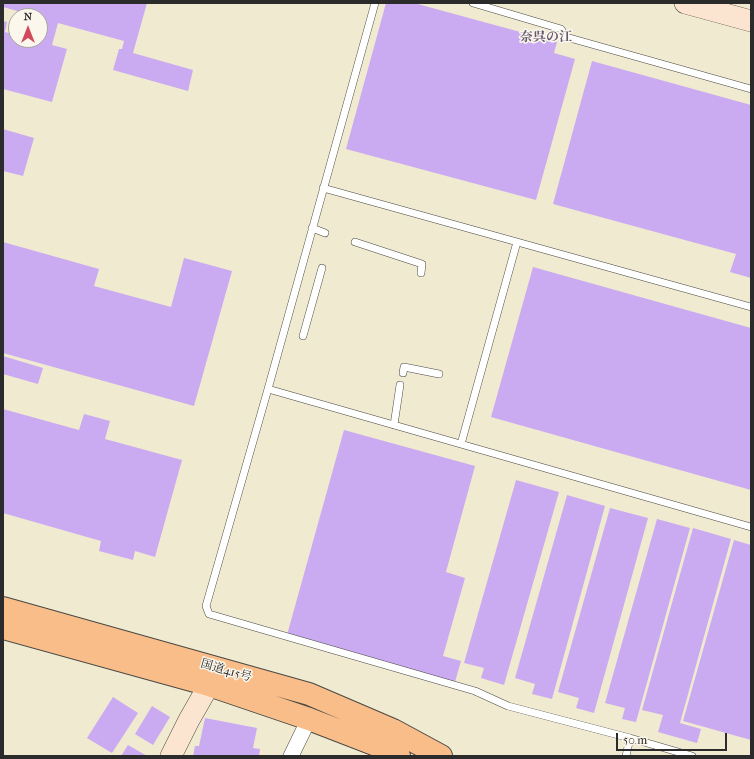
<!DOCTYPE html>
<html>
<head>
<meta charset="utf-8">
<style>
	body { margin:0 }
	#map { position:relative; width:754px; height:759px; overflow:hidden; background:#f0ead0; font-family:"IM FELL French Canon",serif }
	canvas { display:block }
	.frame { position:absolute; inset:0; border:4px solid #2b2b2b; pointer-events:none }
	.north { position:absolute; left:8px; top:8px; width:40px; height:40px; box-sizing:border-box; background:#fbf7ec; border:1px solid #a8a59f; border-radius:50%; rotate:0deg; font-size:11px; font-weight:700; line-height:16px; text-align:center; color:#2b2b2b }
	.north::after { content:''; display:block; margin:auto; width:14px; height:18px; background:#d1495b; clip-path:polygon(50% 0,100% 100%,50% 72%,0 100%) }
	.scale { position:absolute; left:616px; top:733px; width:111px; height:18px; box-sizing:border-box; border:2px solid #2b2b2b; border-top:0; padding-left:5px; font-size:12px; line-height:14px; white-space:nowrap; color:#2b2b2b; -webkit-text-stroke:3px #fbf7ec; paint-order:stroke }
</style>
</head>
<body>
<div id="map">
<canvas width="754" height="759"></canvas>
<div class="frame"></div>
<div class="north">N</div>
<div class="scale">50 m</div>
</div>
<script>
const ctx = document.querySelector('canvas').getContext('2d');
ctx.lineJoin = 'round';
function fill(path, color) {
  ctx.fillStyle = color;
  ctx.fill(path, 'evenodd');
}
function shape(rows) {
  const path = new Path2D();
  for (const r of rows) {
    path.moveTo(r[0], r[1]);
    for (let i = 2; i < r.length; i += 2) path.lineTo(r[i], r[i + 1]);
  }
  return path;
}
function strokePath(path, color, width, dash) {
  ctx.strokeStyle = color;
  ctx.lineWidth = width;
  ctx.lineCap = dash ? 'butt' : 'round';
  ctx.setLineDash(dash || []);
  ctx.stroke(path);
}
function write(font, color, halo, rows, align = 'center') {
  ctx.font = font + ' "IM FELL French Canon","Noto Serif JP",serif';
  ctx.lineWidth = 3;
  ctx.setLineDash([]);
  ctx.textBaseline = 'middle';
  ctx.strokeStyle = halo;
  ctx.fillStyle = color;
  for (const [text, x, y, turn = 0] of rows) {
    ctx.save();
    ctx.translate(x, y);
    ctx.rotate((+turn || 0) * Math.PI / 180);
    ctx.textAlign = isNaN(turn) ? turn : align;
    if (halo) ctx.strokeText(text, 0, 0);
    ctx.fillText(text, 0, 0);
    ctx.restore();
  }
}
fill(shape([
	[3,3,147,3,133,53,193,70,188,91,113,70,119,49,122,49,124,41,58,23,52,45,67,49,52,102,3,89,3,21,7,22,5,32,16,35,16,40,40,40,41,18,40,16,35,16,3,7],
	[386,3,414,3,557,42,554,53,575,59,536,200,346,149],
	[592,61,751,105,751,278,730,272,736,254,553,204],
	[3,129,34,138,23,176,3,171],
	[3,242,99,269,94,286,171,307,184,258,232,271,194,406,3,353],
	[533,267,751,328,751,490,491,417],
	[3,356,43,368,38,384,3,374],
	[3,409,79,430,84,414,110,421,105,439,182,460,155,557,135,551,133,560,99,551,101,541,3,513],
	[344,430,475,466,446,572,465,578,443,656,461,661,455,682,287,635],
	[516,480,559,492,504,685,481,678,484,668,464,663],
	[567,495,605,506,552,699,532,694,535,684,515,678],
	[610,508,648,518,594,713,576,708,579,698,558,692],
	[657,519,690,528,636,722,622,719,625,708,605,703],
	[693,528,731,539,680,723,701,729,697,743,658,732,663,715,642,710],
	[734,540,751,545,751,740,683,721],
	[113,697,138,713,112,753,87,738],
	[152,706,170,717,153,745,135,734],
	[205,718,257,728,253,748,260,749,259,756,193,756,195,746,199,746],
	[128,745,147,756,121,756]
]), '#caabf1');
const lane = shape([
	[375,3,268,389,751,527],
	[473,3,561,29,566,37,751,89],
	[323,188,751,307],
	[312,228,325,233],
	[355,242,422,264,421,273],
	[303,336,322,268],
	[403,373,404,367,439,374],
	[268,389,206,606,209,614,475,691,508,706,630,738,626,756],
	[394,425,400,385],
	[461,444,517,242],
	[630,738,692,756]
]);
const street = shape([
	[291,756,309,719]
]);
const secondary = shape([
	[685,3,751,21],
	[171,756,189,720,209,685]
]);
const highway = shape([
	[3,608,309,694,393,730,441,756],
	[3,628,209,685,309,719,384,748,399,756]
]);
strokePath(lane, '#494844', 8);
strokePath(street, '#494844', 16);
strokePath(secondary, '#494844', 22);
strokePath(highway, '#494844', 24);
strokePath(lane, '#fff', 7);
strokePath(street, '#fff', 15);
strokePath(secondary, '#fce5d0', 21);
strokePath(highway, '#f8bd89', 22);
write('12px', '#2b2b2b', '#fbf7ec', [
	["国道415号",226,671,16]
]);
write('bold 13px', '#635870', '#fbf7ec', [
	["奈呉の江",546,38]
]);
</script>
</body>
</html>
